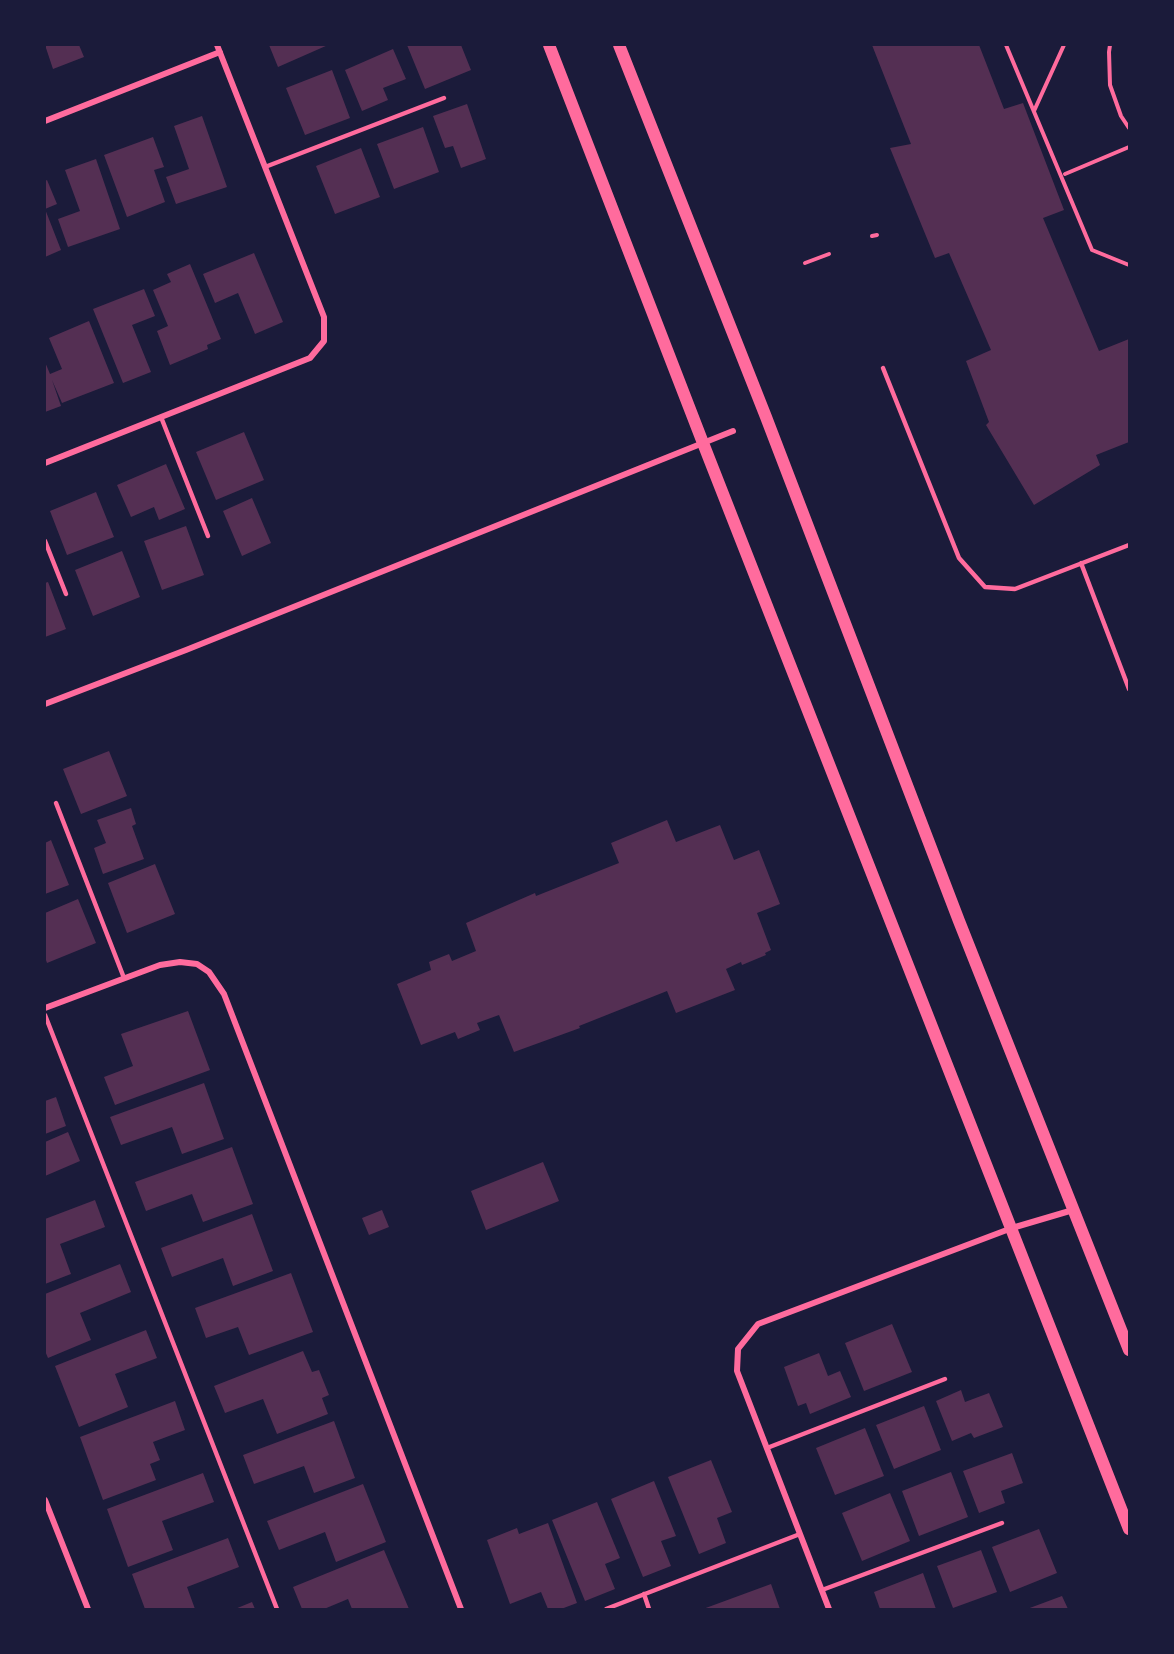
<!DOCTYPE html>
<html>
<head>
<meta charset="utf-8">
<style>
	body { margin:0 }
	#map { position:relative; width:1174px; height:1654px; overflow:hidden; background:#1b1b3a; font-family:"PT Sans Narrow",sans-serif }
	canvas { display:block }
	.frame { position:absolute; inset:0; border:46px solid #1b1b3a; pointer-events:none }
</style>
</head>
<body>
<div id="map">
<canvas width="1174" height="1654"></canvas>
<div class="frame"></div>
</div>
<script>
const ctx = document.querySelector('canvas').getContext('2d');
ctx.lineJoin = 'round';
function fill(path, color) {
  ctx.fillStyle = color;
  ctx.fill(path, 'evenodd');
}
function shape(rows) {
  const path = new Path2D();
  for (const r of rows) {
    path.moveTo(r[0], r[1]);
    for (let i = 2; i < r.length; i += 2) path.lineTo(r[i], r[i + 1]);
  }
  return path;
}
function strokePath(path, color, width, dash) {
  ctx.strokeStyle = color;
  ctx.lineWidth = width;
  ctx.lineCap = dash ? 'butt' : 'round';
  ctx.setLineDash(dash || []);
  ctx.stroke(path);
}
fill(shape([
	[45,45,79,45,84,57,53,69],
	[269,45,328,45,278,67],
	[407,45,461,45,471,70,425,89],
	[872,45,979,45,1004,109,1023,103,1064,210,1043,218,1099,351,1129,339,1129,442,1096,455,1100,465,1034,505,986,425,989,422,966,361,991,350,949,253,935,258,890,148,911,144],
	[393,49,406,79,383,88,388,100,362,111,345,70],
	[332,70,350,118,305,135,286,88],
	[467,104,486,159,461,168,453,146,445,148,433,116],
	[202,116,227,187,176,204,166,177,189,169,174,126],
	[423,127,439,172,394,189,377,144],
	[153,137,164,167,154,170,165,202,127,217,104,155],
	[361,148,380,197,335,214,316,166],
	[96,159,120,229,68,247,58,219,80,211,65,170],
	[47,180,57,204,45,209,61,250,45,257,45,181],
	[254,253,283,322,255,334,238,293,215,303,203,274],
	[190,264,221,339,207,345,208,349,170,365,157,331,168,326,153,290,171,282,167,274],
	[144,289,155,316,132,325,151,372,123,383,93,309],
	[89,321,114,383,62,403,52,380,61,406,45,412,45,362,50,374,62,369,49,338],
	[244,432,264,480,216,500,196,452],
	[166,464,185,509,159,520,154,507,131,517,117,485],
	[96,492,114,537,67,555,50,511],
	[252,498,271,543,242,556,223,511],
	[186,526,204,575,162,590,144,541],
	[122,551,140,597,93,616,75,570],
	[48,582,66,629,45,637,45,583],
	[109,751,127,796,81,814,63,769],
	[131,808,136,824,132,826,144,859,103,874,94,848,106,843,97,820],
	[667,820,676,842,720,825,734,860,759,850,780,904,757,913,771,950,765,953,766,955,742,965,741,962,726,969,735,990,676,1013,667,991,579,1026,580,1028,514,1052,499,1015,477,1023,480,1030,458,1039,455,1032,421,1045,397,984,431,970,429,962,449,954,452,961,476,951,466,923,535,893,536,896,619,863,611,843],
	[51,840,69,885,45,894,45,843],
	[155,864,175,914,127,933,108,883],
	[78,899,96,943,47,963,45,957,45,913],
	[188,1011,210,1070,115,1105,104,1077,133,1066,121,1034],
	[204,1083,224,1139,182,1154,172,1127,121,1145,110,1117],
	[56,1097,66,1126,45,1134,45,1101],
	[68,1132,80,1161,45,1176,45,1142],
	[232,1147,253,1204,203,1222,192,1194,146,1211,135,1182],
	[543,1162,559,1201,486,1230,471,1191],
	[95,1200,105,1227,60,1244,71,1274,45,1284,45,1219],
	[382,1210,389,1227,369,1235,362,1218],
	[252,1214,273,1271,233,1286,223,1258,172,1277,161,1248],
	[120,1264,131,1292,80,1313,91,1340,48,1358,45,1351,45,1294],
	[291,1273,313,1332,249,1355,238,1327,206,1338,195,1308],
	[892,1324,912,1372,864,1391,845,1343],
	[146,1330,157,1358,115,1374,128,1407,79,1427,55,1366],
	[303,1351,312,1372,319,1370,329,1395,322,1398,328,1414,277,1434,263,1399,225,1413,214,1386],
	[819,1353,828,1376,840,1371,851,1397,810,1414,806,1403,798,1406,784,1367],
	[961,1390,965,1402,989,1393,1003,1427,974,1438,971,1433,952,1441,936,1401],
	[175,1401,185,1430,153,1442,160,1460,150,1464,156,1480,103,1500,80,1437],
	[924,1406,941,1450,894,1469,876,1425],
	[334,1421,355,1478,314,1493,304,1466,254,1484,243,1455],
	[865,1428,884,1476,835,1495,816,1448],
	[1012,1453,1023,1483,1001,1491,1005,1503,979,1513,963,1471],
	[711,1460,732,1512,717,1518,726,1543,699,1554,668,1477],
	[951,1472,968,1517,919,1536,902,1491],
	[203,1473,214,1502,162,1521,173,1550,128,1567,107,1509],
	[654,1481,676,1536,661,1541,671,1566,643,1577,611,1499],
	[363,1484,386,1542,336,1562,325,1532,279,1550,267,1521],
	[890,1493,910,1541,862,1561,842,1513],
	[597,1502,620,1558,605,1564,615,1589,585,1601,552,1520],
	[548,1523,577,1603,561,1609,548,1609,541,1592,510,1604,487,1540,517,1528,519,1534],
	[1039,1529,1057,1573,1010,1592,992,1547],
	[228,1538,239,1567,187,1587,195,1609,145,1609,132,1574],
	[384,1550,409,1609,352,1609,348,1599,324,1609,302,1609,293,1587],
	[981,1550,997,1592,953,1608,937,1566],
	[923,1573,936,1609,880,1609,874,1592],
	[771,1584,780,1609,703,1609],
	[1062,1596,1068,1609,1027,1609],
	[252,1602,255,1609,235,1609]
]), '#542f53');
strokePath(shape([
	[1006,45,1092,250,1129,265],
	[1110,45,1109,52,1110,85,1121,116,1129,128],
	[1034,111,1064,45],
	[1065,174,1129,147],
	[872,236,877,235],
	[805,263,829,254]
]), '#ff6b9d', 4);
strokePath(shape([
	[265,167,444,98],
	[883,368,959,558,985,587,1015,589,1129,545],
	[161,417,208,536],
	[45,541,66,594],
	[1081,563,1129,689],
	[56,803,124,978],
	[45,1015,277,1609],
	[767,1448,945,1379],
	[822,1590,1002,1523],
	[644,1594,649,1609],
	[606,1609,800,1534]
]), '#ff6b9d', 4.5);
strokePath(shape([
	[45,121,220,52],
	[45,463,310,358,324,341,324,317,217,45],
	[45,704,186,650,733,431],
	[45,1008,160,965,180,962,197,964,209,972,224,994,461,1609],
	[45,1500,88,1609],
	[829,1609,737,1371,738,1349,758,1324,1012,1228,1073,1210]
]), '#ff6b9d', 6);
strokePath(shape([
	[549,45,703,443,1129,1529],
	[619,45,766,417,959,921,1129,1350]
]), '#ff6b9d', 12);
</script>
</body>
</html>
